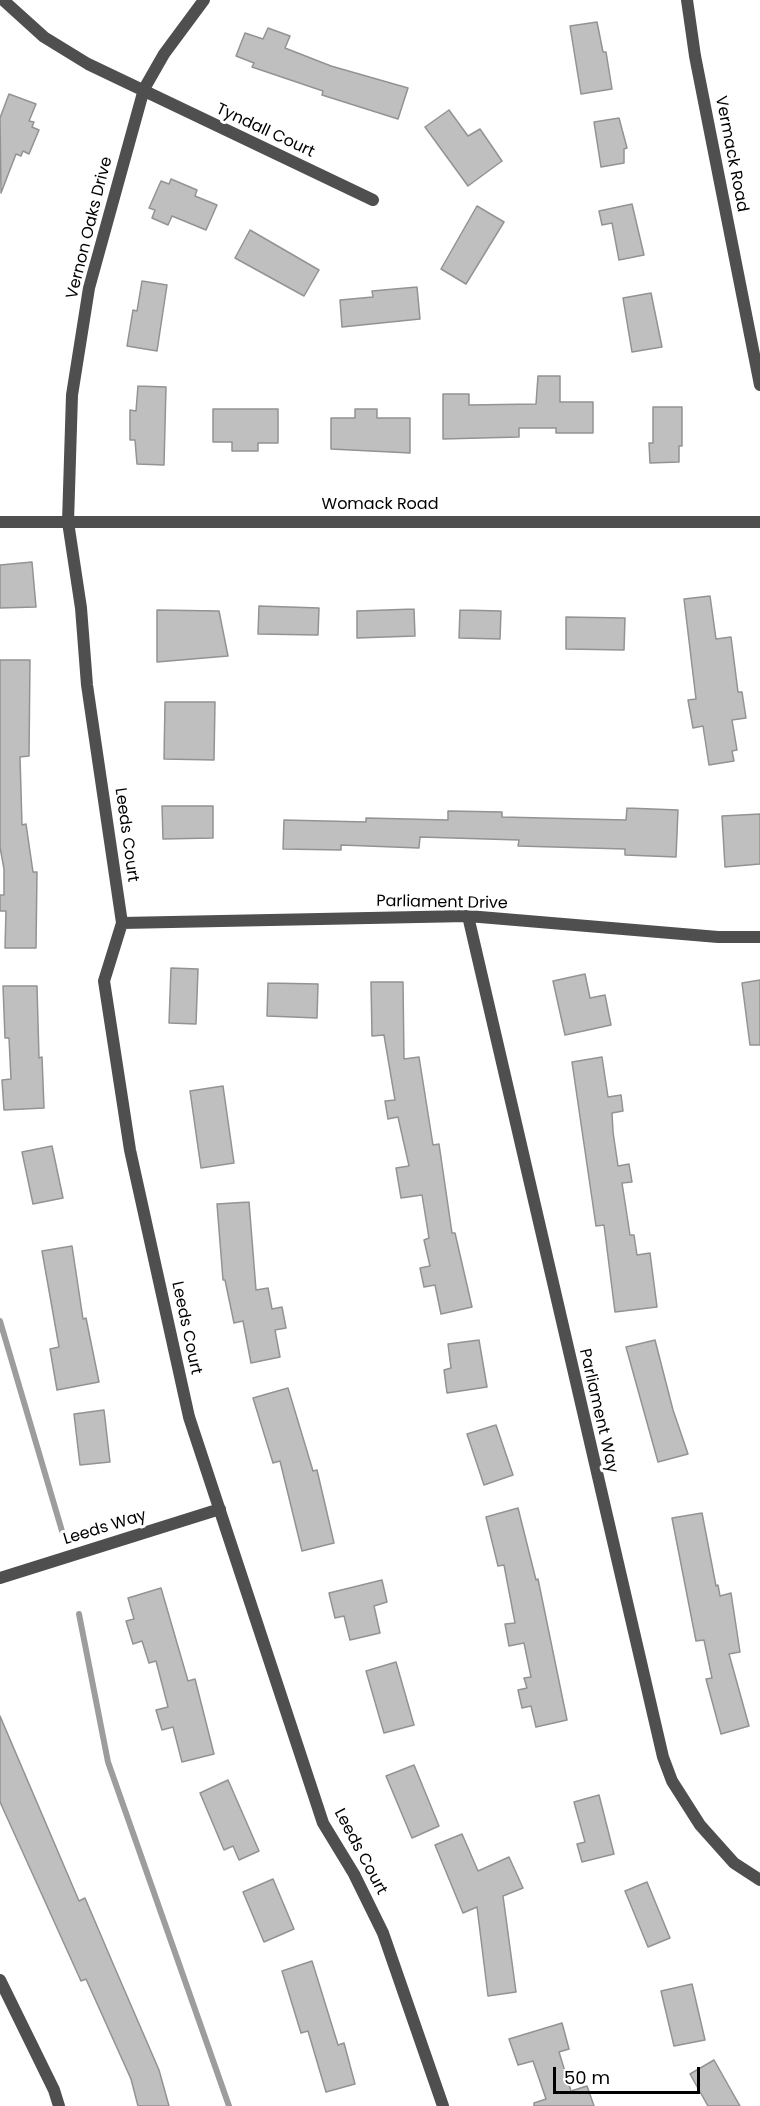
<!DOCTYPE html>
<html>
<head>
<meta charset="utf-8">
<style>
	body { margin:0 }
	#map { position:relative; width:760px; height:2106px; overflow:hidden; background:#fff; font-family:Poppins,sans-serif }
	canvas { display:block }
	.scale { position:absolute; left:553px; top:2067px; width:147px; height:27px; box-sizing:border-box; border:3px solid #000; border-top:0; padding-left:8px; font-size:18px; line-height:21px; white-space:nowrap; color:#000; -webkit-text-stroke:4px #fff; paint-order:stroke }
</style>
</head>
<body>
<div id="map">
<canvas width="760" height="2106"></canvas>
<div class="scale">50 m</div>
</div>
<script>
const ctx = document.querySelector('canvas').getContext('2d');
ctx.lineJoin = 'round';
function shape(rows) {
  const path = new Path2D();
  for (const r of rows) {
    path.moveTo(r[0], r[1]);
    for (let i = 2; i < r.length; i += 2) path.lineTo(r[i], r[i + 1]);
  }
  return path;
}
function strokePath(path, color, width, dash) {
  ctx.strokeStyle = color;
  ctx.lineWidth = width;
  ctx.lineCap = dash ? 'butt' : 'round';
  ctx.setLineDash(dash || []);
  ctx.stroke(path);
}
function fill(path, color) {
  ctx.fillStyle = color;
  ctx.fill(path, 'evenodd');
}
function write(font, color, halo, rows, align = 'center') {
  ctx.font = font + ' Poppins,sans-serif';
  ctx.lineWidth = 6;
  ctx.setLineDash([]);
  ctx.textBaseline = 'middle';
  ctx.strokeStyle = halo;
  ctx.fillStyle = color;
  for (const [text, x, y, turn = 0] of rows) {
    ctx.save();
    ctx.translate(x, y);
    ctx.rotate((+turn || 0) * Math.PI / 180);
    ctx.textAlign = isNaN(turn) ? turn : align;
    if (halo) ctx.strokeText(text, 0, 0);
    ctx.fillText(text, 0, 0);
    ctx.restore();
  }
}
strokePath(shape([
	[0,1321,62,1531],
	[79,1614,108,1762,229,2106]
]), '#9d9d9d', 6);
const building = shape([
	[597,22,603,52,606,52,612,89,581,94,570,26,597,22],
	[268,28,290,36,285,48,331,66,408,88,398,119,322,95,323,91,252,67,254,63,236,56,245,33,263,39,268,28],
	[9,94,36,104,29,121,34,122,32,127,39,130,29,154,23,151,21,156,16,154,1,193,0,118,9,94],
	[449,110,468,136,480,129,502,161,468,186,425,127,449,110],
	[619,118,627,148,624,149,624,163,601,167,594,122,619,118],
	[171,179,197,190,195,196,217,205,206,230,172,216,168,225,152,218,155,210,149,208,161,181,169,184,171,179],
	[632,204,644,255,619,260,612,223,602,225,599,211,632,204],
	[477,206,504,222,466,284,441,269,477,206],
	[250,230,319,270,304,296,235,258,250,230],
	[142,281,167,285,157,351,127,346,133,310,137,311,142,281],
	[417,287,420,319,342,327,340,300,373,297,372,291,417,287],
	[651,293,662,347,632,352,623,298,651,293],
	[538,376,560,376,560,402,593,402,593,433,556,433,556,428,519,428,519,437,443,439,443,394,469,394,469,405,536,404,538,376],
	[138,386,166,387,164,465,137,464,135,440,130,440,130,410,136,411,138,386],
	[653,407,682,407,682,446,679,446,679,462,650,463,649,443,653,443,653,407],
	[213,409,278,409,278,443,258,443,258,451,232,451,232,442,213,442,213,409],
	[355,409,377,409,377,418,410,418,410,453,331,449,331,418,355,418,355,409],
	[32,562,36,607,0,608,0,565,32,562],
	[710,596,716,639,731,637,738,692,742,692,746,718,732,720,737,750,732,751,734,761,709,765,703,726,693,728,688,700,696,699,684,599,710,596],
	[259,606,319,608,318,635,258,634,259,606],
	[414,609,415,636,357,638,357,611,414,609],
	[157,610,219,611,228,656,157,662,157,610],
	[460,610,501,611,500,639,459,638,460,610],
	[566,617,625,618,624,650,566,649,566,617],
	[0,660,30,660,29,756,20,757,22,825,26,824,33,872,37,872,36,948,5,948,6,911,0,911,0,895,4,895,4,869,0,847,0,660],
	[165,702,215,702,214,760,164,759,165,702],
	[162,806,213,806,213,838,163,839,162,806],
	[627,808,678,810,676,857,625,855,625,849,518,846,519,840,420,837,419,848,341,845,341,850,283,849,284,820,366,822,366,818,448,820,448,811,502,812,502,817,626,820,627,808],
	[760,814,760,864,725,867,722,816,760,814],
	[171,968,198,969,196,1024,169,1023,171,968],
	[585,974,590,998,605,995,611,1025,565,1035,553,981,585,974],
	[760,980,760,1045,750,1045,742,983,760,980],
	[371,982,403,982,404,1059,419,1057,433,1145,439,1144,452,1233,455,1233,472,1307,441,1314,435,1285,424,1287,420,1268,430,1266,424,1240,429,1238,422,1195,401,1198,396,1168,409,1166,398,1117,388,1119,385,1101,395,1100,384,1035,372,1036,371,982],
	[268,983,318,984,317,1018,267,1016,268,983],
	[3,986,37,986,39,1058,42,1057,44,1108,4,1110,2,1080,11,1079,9,1038,5,1038,3,986],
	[602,1057,608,1097,621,1095,623,1111,612,1113,613,1132,618,1166,629,1164,632,1182,622,1183,630,1235,634,1235,637,1255,650,1253,657,1307,615,1312,604,1225,596,1226,572,1062,602,1057],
	[223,1086,234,1163,201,1168,190,1091,223,1086],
	[52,1146,63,1198,33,1204,22,1152,52,1146],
	[249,1202,256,1290,268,1288,272,1309,282,1307,286,1328,275,1330,280,1357,251,1363,243,1321,234,1323,225,1280,223,1280,217,1204,249,1202],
	[72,1246,83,1319,86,1318,99,1382,57,1390,50,1349,59,1347,42,1251,72,1246],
	[479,1340,487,1387,447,1393,444,1370,451,1368,448,1344,479,1340],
	[655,1340,673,1410,688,1454,658,1462,626,1347,655,1340],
	[288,1388,313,1471,317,1470,334,1543,302,1551,280,1461,273,1463,253,1398,288,1388],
	[104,1410,110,1462,80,1465,74,1414,104,1410],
	[496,1425,513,1475,484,1485,467,1434,496,1425],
	[518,1508,536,1580,538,1579,567,1720,536,1727,531,1706,522,1708,518,1690,527,1688,524,1678,531,1677,524,1643,509,1646,505,1624,515,1623,504,1565,498,1566,486,1517,518,1508],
	[702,1513,716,1586,718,1585,720,1596,731,1593,740,1652,729,1654,749,1726,721,1734,706,1679,712,1678,704,1640,696,1641,672,1518,702,1513],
	[382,1580,387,1602,374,1606,380,1633,350,1640,344,1616,335,1618,329,1593,382,1580],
	[161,1588,188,1681,195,1679,214,1754,182,1762,173,1727,162,1730,156,1710,168,1707,156,1661,149,1663,142,1641,133,1644,126,1621,134,1619,128,1598,161,1588],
	[396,1662,414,1725,384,1733,366,1671,396,1662],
	[0,1716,79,1901,85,1898,114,1966,159,2070,169,2106,138,2106,131,2079,86,1979,81,1981,0,1802,0,1716],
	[414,1765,439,1826,412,1838,386,1776,414,1765],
	[228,1780,259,1851,239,1860,233,1846,224,1850,200,1793,228,1780],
	[599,1795,614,1854,582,1862,577,1844,585,1842,574,1802,599,1795],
	[462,1834,478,1871,509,1857,523,1888,503,1896,516,1992,488,1996,477,1907,463,1913,435,1845,462,1834],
	[273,1879,294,1929,264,1942,243,1892,273,1879],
	[647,1882,670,1938,648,1947,625,1891,647,1882],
	[312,1961,338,2045,344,2043,355,2084,326,2092,308,2031,301,2033,282,1971,312,1961],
	[692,1984,705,2040,674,2046,661,1991,692,1984],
	[562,2023,569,2049,559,2052,571,2091,587,2086,594,2106,534,2106,534,2103,546,2099,533,2061,518,2065,509,2039,562,2023],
	[714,2060,740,2106,708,2106,690,2074,714,2060]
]);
fill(building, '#bfbfbf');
strokePath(building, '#939393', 1.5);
strokePath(shape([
	[3,0,44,37,88,64,373,200],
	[204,0,164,54,144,89,89,288,72,395,68,522,81,608,87,685,122,923,104,981,130,1150,189,1417,323,1823,354,1874,383,1933,443,2106],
	[687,0,695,56,760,385],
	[468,916,663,1757,672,1781,700,1825,734,1863,760,1880],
	[122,923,468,916,718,937,760,937],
	[0,1578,220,1509],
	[0,1980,54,2090,59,2106]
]), '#4f4f4f', 12);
strokePath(shape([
	[0,522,760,522]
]), '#4f4f4f', 12);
write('16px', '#000', '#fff', [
	["Tyndall Court",265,131,25],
	["Vermack Road",731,154,79],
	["Vernon Oaks Drive",90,228,-76],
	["Womack Road",380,505],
	["Leeds Court",126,835,82],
	["Parliament Drive",442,903,1],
	["Leeds Court",186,1328,78],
	["Parliament Way",598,1411,77],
	["Leeds Way",105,1528,-17],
	["Leeds Court",360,1852,62]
]);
</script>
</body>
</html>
